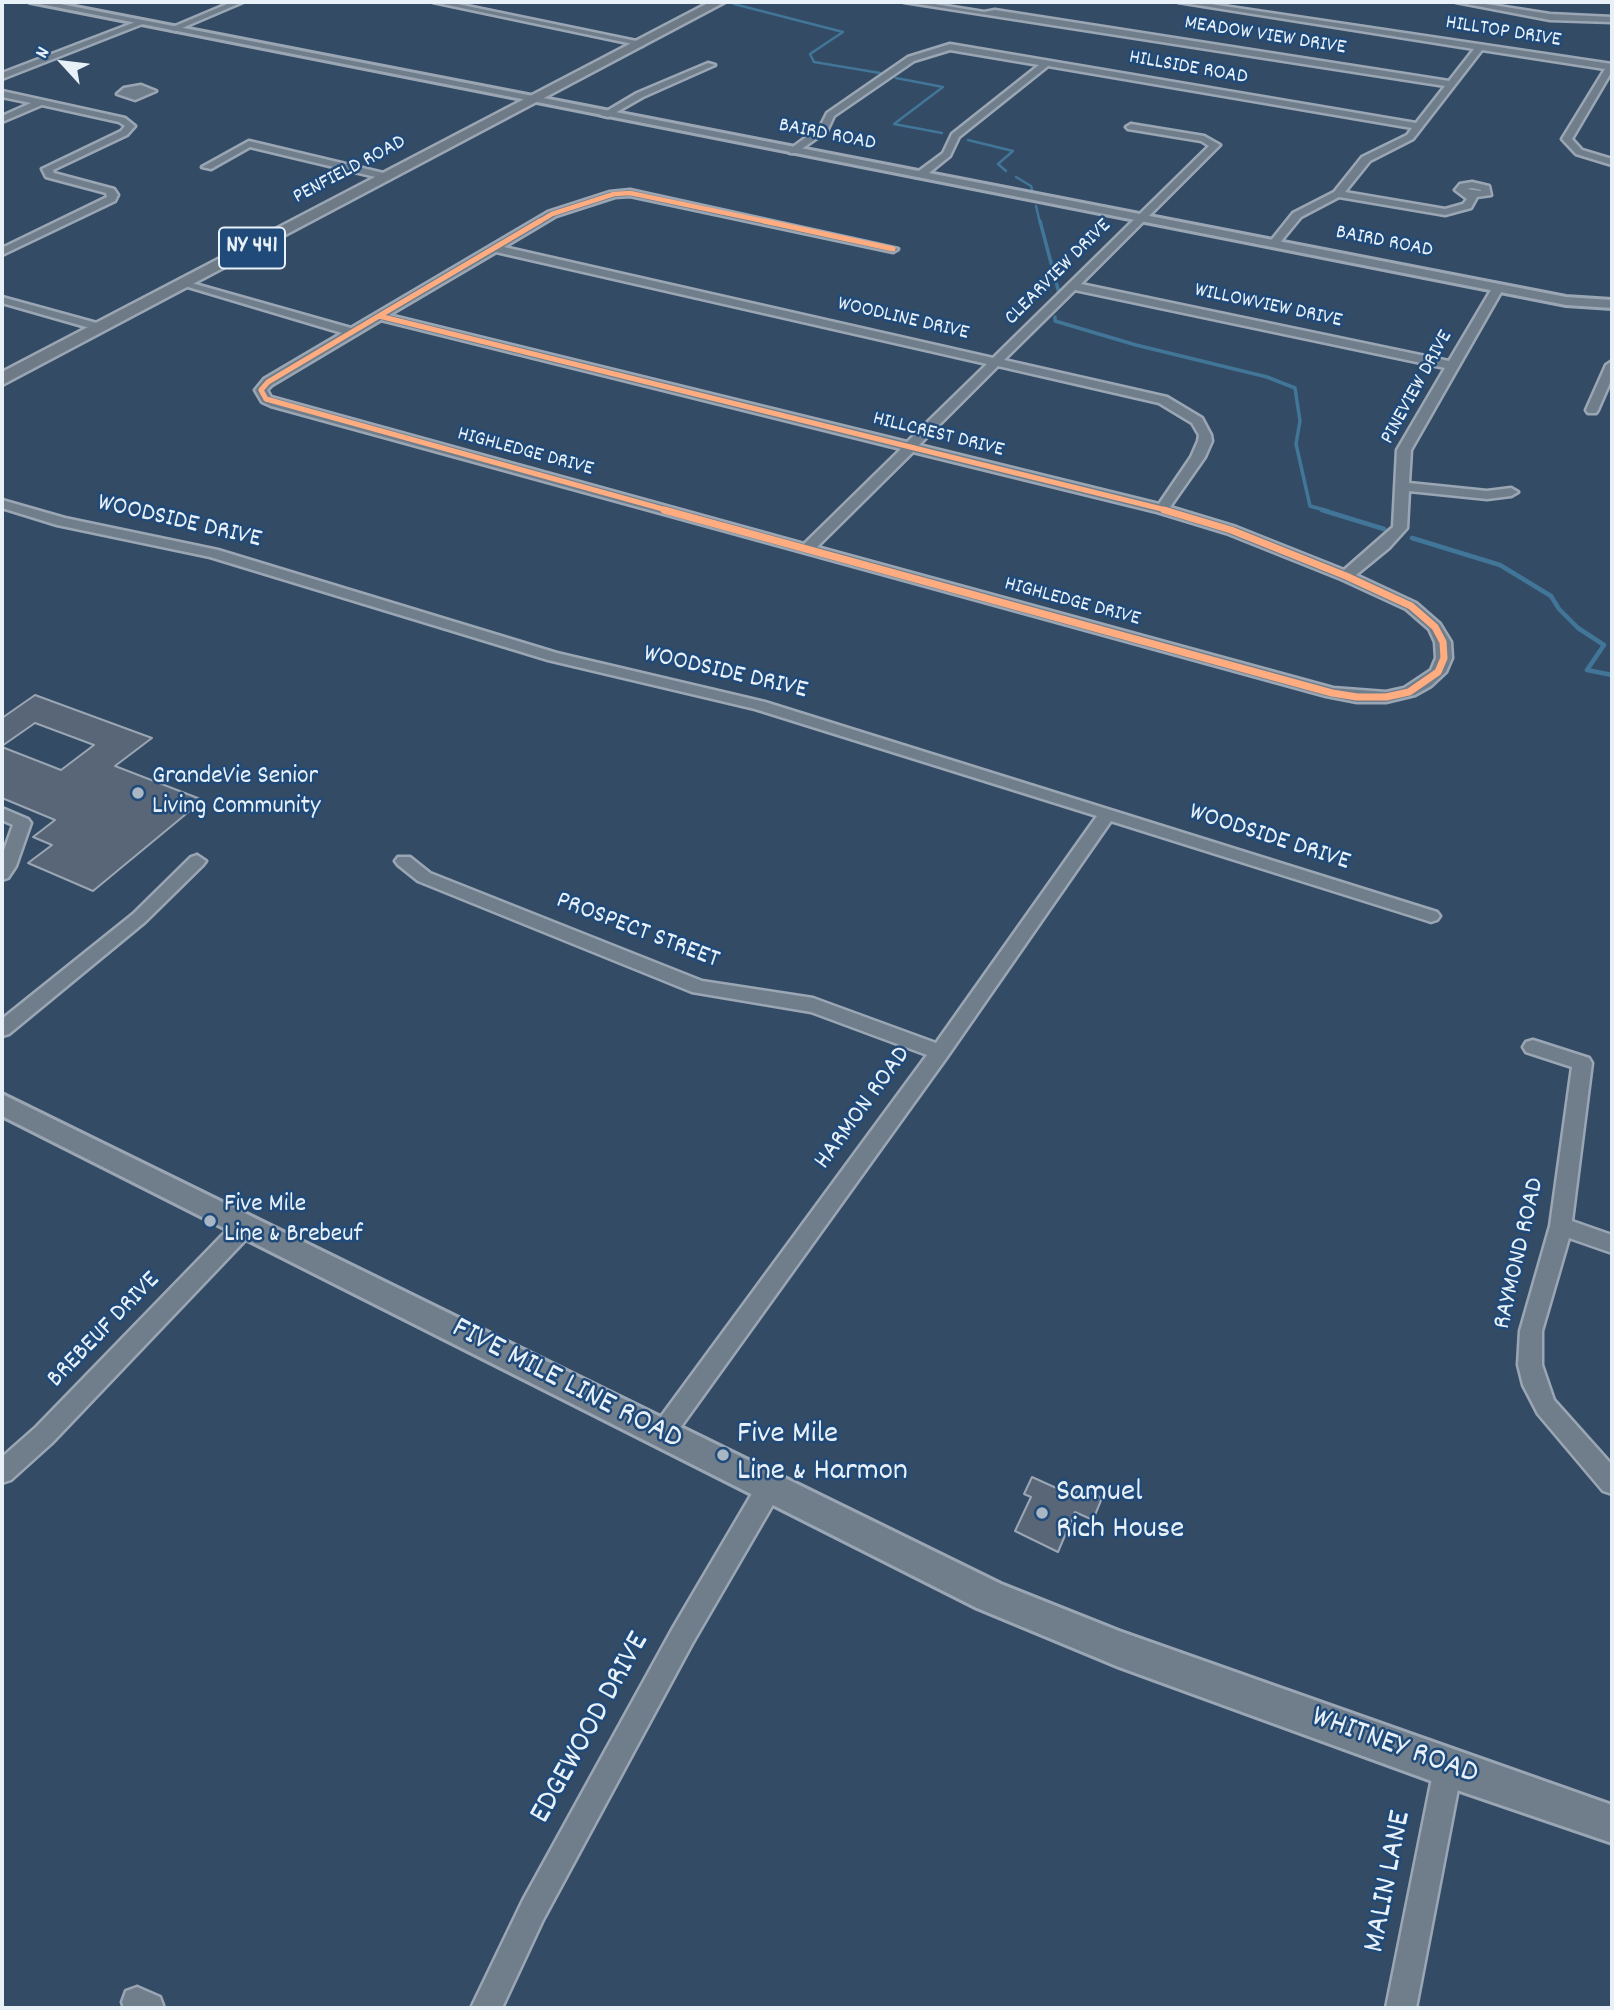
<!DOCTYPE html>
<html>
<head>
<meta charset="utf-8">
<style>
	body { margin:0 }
	#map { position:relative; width:1614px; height:2010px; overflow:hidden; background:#344b65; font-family:Dekko,sans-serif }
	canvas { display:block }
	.frame { position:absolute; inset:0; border:4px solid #e8f1f8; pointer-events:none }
	.north { position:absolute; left:28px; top:28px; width:70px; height:70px; -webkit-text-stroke:5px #1f4a7a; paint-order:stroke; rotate:297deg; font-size:19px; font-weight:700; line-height:28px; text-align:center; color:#e8f1f8 }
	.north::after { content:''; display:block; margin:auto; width:24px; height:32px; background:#e8f1f8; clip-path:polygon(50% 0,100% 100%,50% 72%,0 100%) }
</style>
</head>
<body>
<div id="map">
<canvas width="1614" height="2010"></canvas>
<div class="frame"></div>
<div class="north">N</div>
</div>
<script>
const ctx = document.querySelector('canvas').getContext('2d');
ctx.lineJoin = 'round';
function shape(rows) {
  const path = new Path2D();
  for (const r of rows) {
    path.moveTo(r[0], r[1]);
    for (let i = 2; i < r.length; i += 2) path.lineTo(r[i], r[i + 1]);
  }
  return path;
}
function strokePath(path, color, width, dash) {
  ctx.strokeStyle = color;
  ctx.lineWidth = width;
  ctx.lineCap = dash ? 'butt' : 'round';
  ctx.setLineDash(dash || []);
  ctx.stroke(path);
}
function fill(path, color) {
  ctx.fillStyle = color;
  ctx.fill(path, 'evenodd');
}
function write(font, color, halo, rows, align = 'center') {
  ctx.font = font + ' Dekko,sans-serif';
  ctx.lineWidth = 5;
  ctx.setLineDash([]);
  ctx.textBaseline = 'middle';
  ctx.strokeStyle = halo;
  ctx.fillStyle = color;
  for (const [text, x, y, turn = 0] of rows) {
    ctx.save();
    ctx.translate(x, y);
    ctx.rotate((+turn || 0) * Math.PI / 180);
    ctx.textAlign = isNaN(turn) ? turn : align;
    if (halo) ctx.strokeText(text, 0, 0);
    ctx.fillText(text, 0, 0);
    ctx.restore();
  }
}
strokePath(shape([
	[734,4,843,32,810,54,814,62,880,73],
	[896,78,943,87,894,124,942,133],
	[968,140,1013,151,998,164,1006,171],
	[1016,177,1031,186,1033,193],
	[1036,206,1040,223]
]), '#417698', 2.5);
strokePath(shape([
	[1040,221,1059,293],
	[1055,317,1055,321,1136,345,1267,377,1295,388,1300,421,1296,444,1310,506,1328,511]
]), '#417698', 3.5);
strokePath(shape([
	[1322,510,1384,529],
	[1412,538,1500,565,1551,596,1559,609,1578,628,1604,645,1587,670,1612,675]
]), '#417698', 4.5);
const building = shape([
	[35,695,152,738,115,766,203,800,93,891,28,863,52,845,33,837,55,820,2,798,2,747,61,770,94,745,35,723,2,746,2,718,35,695],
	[1032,1477,1074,1496,1078,1487,1102,1498,1093,1520,1075,1512,1058,1552,1015,1531,1031,1497,1024,1494,1032,1477]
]);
fill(building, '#596677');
strokePath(building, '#9aa6b3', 2);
const minor = shape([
	[232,2,243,2,175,31,168,29,232,2],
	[433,2,448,2,646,43,642,46,433,2],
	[904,2,922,2,984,12,995,10,1449,81,1474,49,1178,2,1197,2,1612,64,1612,71,1572,139,1582,150,1612,159,1612,165,1576,154,1562,139,1605,69,1482,50,1413,139,1370,161,1345,192,1445,209,1463,204,1467,199,1455,190,1460,184,1472,182,1489,186,1491,195,1477,197,1471,208,1445,215,1339,197,1301,217,1278,245,1274,246,1269,243,1293,213,1334,192,1362,157,1407,135,1412,128,1048,66,959,137,950,156,924,177,916,177,916,173,943,153,952,134,1039,65,950,50,914,61,834,116,827,131,796,153,790,153,790,149,820,127,827,113,908,57,950,44,1416,123,1445,86,904,2],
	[1472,188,1481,190,1481,191,1467,189,1472,188],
	[1456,2,1473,2,1550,14,1612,17,1612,22,1550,20,1456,2],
	[138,21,145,23,2,79,2,73,138,21],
	[708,63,715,65,643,97,608,117,600,115,637,93,708,63],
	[141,85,156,91,135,100,117,94,124,88,141,85],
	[2,91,125,118,135,126,127,135,53,170,54,173,114,189,118,195,115,201,2,255,2,248,107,197,106,193,46,177,42,169,121,131,125,126,119,122,42,105,2,122,2,116,31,103,2,97,2,91],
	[1131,124,1204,136,1220,145,1081,284,1449,361,1494,285,1504,287,1411,450,1409,483,1487,491,1511,488,1518,492,1511,496,1487,499,1409,491,1407,528,1389,548,1356,575,1416,603,1440,624,1451,642,1452,658,1446,672,1431,686,1415,695,1386,702,1357,702,1326,696,271,406,262,402,255,390,264,379,342,333,178,284,188,282,351,328,548,212,610,192,630,190,898,249,893,252,630,196,615,197,556,216,504,247,993,358,1209,146,1201,141,1128,129,1126,127,1131,124],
	[496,252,987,364,907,442,389,315,496,252],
	[1075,290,1445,368,1397,450,1393,527,1344,570,1236,527,1170,507,1205,457,1212,441,1211,435,1202,418,1167,397,1004,360,1075,290],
	[381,320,901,449,804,544,271,397,267,390,272,385,381,320],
	[998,366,1159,403,1192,423,1199,435,1198,441,1191,457,1159,504,919,445,998,366],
	[913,452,1157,512,1226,533,1341,579,1406,609,1429,629,1435,642,1436,658,1431,670,1404,688,1386,692,1333,688,817,547,913,452],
	[249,141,392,175,393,177,388,180,250,147,211,169,202,167,249,141],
	[2,297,104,325,106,327,100,331,2,303,2,297],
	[1612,361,1612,378,1598,410,1596,413,1588,413,1586,410,1606,365,1612,361],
	[2,500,65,518,218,550,557,653,765,702,1437,912,1440,916,1437,920,1431,922,1425,920,1111,821,947,1057,670,1442,662,1445,654,1442,650,1434,654,1426,927,1055,811,1012,692,992,418,881,398,865,395,861,398,857,410,857,430,873,702,981,813,998,936,1043,1097,816,755,709,548,660,210,557,57,525,2,508,2,500],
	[2,808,28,819,31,823,16,866,8,878,2,880,2,856,13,825,2,820,2,808],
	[197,855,206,861,203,865,145,922,9,1034,2,1036,2,1019,133,914,191,857,197,855],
	[1533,1040,1589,1058,1592,1063,1572,1221,1612,1235,1612,1253,1569,1238,1542,1331,1542,1365,1554,1400,1612,1465,1612,1494,1603,1491,1538,1414,1523,1385,1518,1365,1520,1331,1550,1226,1572,1067,1526,1052,1523,1047,1526,1042,1533,1040],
	[245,1217,253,1220,256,1226,253,1232,52,1443,11,1480,2,1483,2,1457,36,1427,237,1220,245,1217],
	[769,1477,778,1480,781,1488,778,1496,692,1644,543,1920,502,2008,471,2008,523,1900,674,1626,760,1480,769,1477],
	[1448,1754,1458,1758,1462,1768,1416,2008,1386,2008,1434,1768,1438,1758,1448,1754],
	[137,1987,160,1997,164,2008,124,2008,122,2002,126,1991,137,1987]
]);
const tertiary = shape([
	[30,2,50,2,1566,297,1612,300,1612,308,1566,305,30,2]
]);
const secondary = shape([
	[2,1094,1001,1584,1119,1631,1612,1805,1612,1843,1448,1787,1119,1667,977,1608,2,1116,2,1094]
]);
const primary = shape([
	[710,2,725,2,2,385,2,372,710,2]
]);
strokePath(minor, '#9aa6b3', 5);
strokePath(tertiary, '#9aa6b3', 6);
strokePath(secondary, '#9aa6b3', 6);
strokePath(primary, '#9aa6b3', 5);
fill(minor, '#707e8c');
fill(tertiary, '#707e8c');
fill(secondary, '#707e8c');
fill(primary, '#6e7a86');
strokePath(shape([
	[537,223,552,214,614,194,630,193,773,223]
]), '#ffac80', 4.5);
strokePath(shape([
	[764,221,893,249],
	[379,316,1170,511],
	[379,316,268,382,261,390,266,399,670,511],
	[379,316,540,221]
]), '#ffac80', 5);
strokePath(shape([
	[664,510,1332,693,1357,697,1386,697,1409,692,1438,672,1444,658,1443,642,1435,627,1411,606,1346,576,1231,530,1164,510]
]), '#ffac80', 7);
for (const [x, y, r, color] of [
	[138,793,7,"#a9b7c5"],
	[210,1221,7,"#a9b7c5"],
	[723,1455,7,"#a9b7c5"],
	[1042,1513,7,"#a9b7c5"]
]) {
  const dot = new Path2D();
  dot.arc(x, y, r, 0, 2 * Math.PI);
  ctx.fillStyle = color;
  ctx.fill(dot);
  strokePath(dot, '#1f4a7a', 2.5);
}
write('21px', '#e8f1f8', '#1f4a7a', [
	["HILLTOP DRIVE",1503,33,9],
	["MEADOW VIEW DRIVE",1265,37,9],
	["HILLSIDE ROAD",1188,69,10],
	["BAIRD ROAD",827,136,11],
	["PENFIELD ROAD",350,171,-28],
	["BAIRD ROAD",1384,243,11],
	["CLEARVIEW DRIVE",1059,273,-45],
	["WILLOWVIEW DRIVE",1268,307,12],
	["WOODLINE DRIVE",903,320,13],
	["PINEVIEW DRIVE",1418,388,-61],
	["HILLCREST DRIVE",938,436,14],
	["HIGHLEDGE DRIVE",525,453,15],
	["HIGHLEDGE DRIVE",1072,603,15]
]);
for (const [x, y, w] of [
	[252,248,66]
]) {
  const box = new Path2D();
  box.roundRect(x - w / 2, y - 20.5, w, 41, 5);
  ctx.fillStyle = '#1f4a7a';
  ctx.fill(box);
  strokePath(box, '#e8f1f8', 2);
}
write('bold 24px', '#e8f1f8', null, [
	["NY 441",252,248]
]);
write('26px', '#e8f1f8', '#1f4a7a', [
	["WOODSIDE DRIVE",179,523,13],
	["WOODSIDE DRIVE",725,674,13],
	["WOODSIDE DRIVE",1269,839,18],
	["PROSPECT STREET",637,932,21],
	["HARMON ROAD",864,1109,-54],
	["RAYMOND ROAD",1521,1254,-77],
	["BREBEUF DRIVE",105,1331,-46]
]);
write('26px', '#e8f1f8', '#1f4a7a', [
	["GrandeVie Senior",152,778],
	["Living Community",152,808],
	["Five Mile",224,1206],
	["Line & Brebeuf",224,1236]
], 'left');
write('32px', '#e8f1f8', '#1f4a7a', [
	["FIVE MILE LINE ROAD",566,1386,27],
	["EDGEWOOD DRIVE",592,1729,-61],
	["WHITNEY ROAD",1394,1748,20],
	["MALIN LANE",1390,1882,-79]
]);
write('32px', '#e8f1f8', '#1f4a7a', [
	["Five Mile",737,1437],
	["Line & Harmon",737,1474],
	["Samuel",1056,1495],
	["Rich House",1056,1532]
], 'left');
</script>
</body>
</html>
